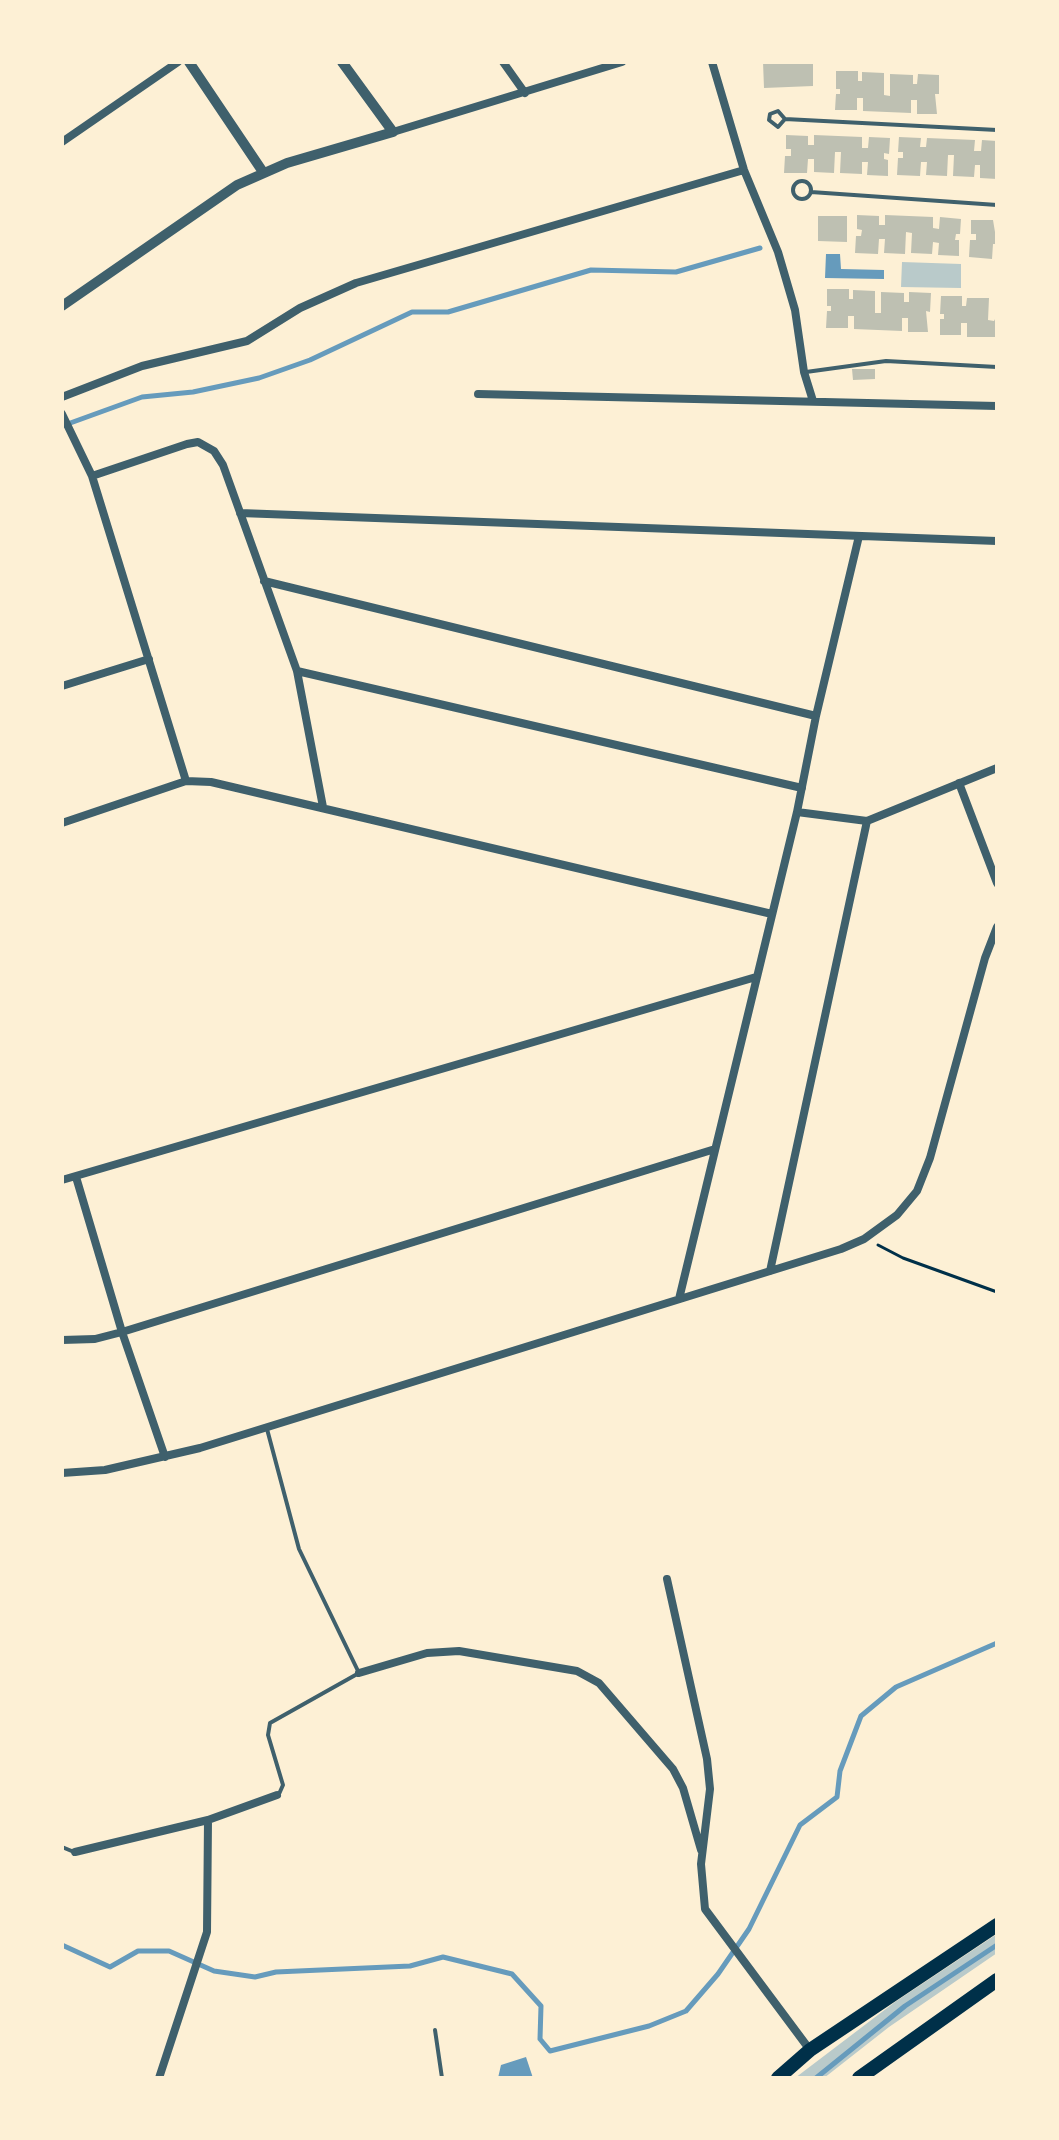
<!DOCTYPE html>
<html>
<head>
<meta charset="utf-8">
<style>
	body { margin:0 }
	#map { position:relative; width:1059px; height:2140px; overflow:hidden; background:#fdf0d5; font-family:"Exo 2",sans-serif }
	canvas { display:block }
	.frame { position:absolute; inset:0; border:64px solid #fdf0d5; pointer-events:none }
</style>
</head>
<body>
<div id="map">
<canvas width="1059" height="2140"></canvas>
<div class="frame"></div>
</div>
<script>
const ctx = document.querySelector('canvas').getContext('2d');
ctx.lineJoin = 'round';
function fill(path, color) {
  ctx.fillStyle = color;
  ctx.fill(path, 'evenodd');
}
function shape(rows) {
  const path = new Path2D();
  for (const r of rows) {
    if (r.length === 3) {
      path.moveTo(r[0] + r[2], r[1]);
      path.arc(r[0], r[1], r[2], 0, 2 * Math.PI);
      continue;
    }
    path.moveTo(r[0], r[1]);
    for (let i = 2; i < r.length; i += 2) path.lineTo(r[i], r[i + 1]);
  }
  return path;
}
function strokePath(path, color, width, dash) {
  ctx.strokeStyle = color;
  ctx.lineWidth = width;
  ctx.lineCap = dash ? 'butt' : 'round';
  ctx.setLineDash(dash || []);
  ctx.stroke(path);
}
fill(shape([
	[902,262,961,264,961,288,901,287],
	[997,1934,997,1953,889,2027,824,2078,795,2078,895,2002]
]), '#b9caca');
fill(shape([
	[826,254,840,254,841,269,884,270,884,279,825,278],
	[526,2057,533,2078,498,2078,501,2065]
]), '#669bbc');
strokePath(shape([
	[62,426,142,397,193,392,259,378,310,360,412,312,448,312,591,270,676,272,760,248],
	[62,1945,110,1967,138,1951,169,1951,214,1971,255,1977,276,1972,410,1966,443,1957,512,1974,541,2006,540,2039,550,2051,649,2026,686,2011,718,1974,749,1929,800,1825,837,1797,840,1771,861,1716,896,1687,997,1643],
	[816,2078,905,2006,997,1945]
]), '#669bbc', 5);
fill(shape([
	[763,62,813,62,813,86,764,88],
	[836,71,858,71,858,81,862,81,862,72,884,73,884,95,890,96,890,74,913,75,913,84,917,84,918,74,939,75,939,94,935,94,937,114,917,114,917,100,911,100,911,113,863,111,863,98,857,98,857,110,835,110,836,94,840,94,840,89,836,89],
	[786,135,808,136,808,145,814,145,814,135,862,137,862,148,868,148,869,137,890,138,889,154,884,153,884,159,888,160,888,176,867,175,868,162,862,162,862,174,840,173,841,152,835,152,834,173,814,172,814,159,808,159,807,173,784,173,785,156,791,156,791,149,786,149],
	[899,137,921,138,920,147,926,147,927,138,975,140,974,151,981,151,982,140,997,141,997,179,980,178,980,165,975,165,974,177,953,176,954,155,948,155,947,176,926,175,927,162,921,162,920,176,897,175,898,158,903,158,903,152,898,152],
	[857,215,879,216,879,225,885,225,885,215,933,217,933,228,939,229,940,217,961,219,960,234,956,234,955,240,959,240,959,256,938,255,939,243,933,242,932,254,911,253,912,233,906,232,905,254,884,253,885,239,879,239,878,254,855,253,856,236,861,236,862,230,857,229],
	[818,216,847,216,847,242,818,241],
	[971,220,993,220,997,244,993,244,992,259,969,257,970,240,976,240,976,234,971,234],
	[827,289,849,289,849,299,853,299,853,290,875,291,875,313,881,313,881,292,904,293,904,302,909,302,909,292,931,293,930,312,926,311,928,332,908,332,908,318,902,318,902,331,854,329,854,316,848,316,848,328,826,328,827,311,831,311,831,306,827,306],
	[941,296,962,296,962,306,966,306,967,298,989,298,988,320,994,321,997,315,997,337,967,337,967,323,961,323,961,335,940,335,940,319,944,319,944,314,940,314],
	[852,369,875,369,875,379,853,380]
]), '#bec0b2');
strokePath(shape([
	[878,1245,903,1258,997,1292]
]), '#003049', 3);
strokePath(shape([
	[785,119,778,127,769,120,770,114,778,111,785,119,997,130],
	[802,190,9],
	[811,192,997,205],
	[806,372,886,361,997,367],
	[267,1429,299,1549,359,1673,270,1723,268,1735,283,1785,279,1794],
	[62,1847,74,1852],
	[435,2030,442,2078]
]), '#3f606c', 4);
strokePath(shape([
	[503,62,525,93],
	[712,62,744,170,778,252,795,310,804,372,813,401],
	[393,132,622,62],
	[62,142,178,62],
	[478,394,997,406],
	[62,397,142,366,247,341,300,308,356,283,744,170],
	[62,414,92,476,186,781],
	[92,476,187,444,198,442,214,451,223,465,297,671,323,807],
	[240,513,997,541],
	[264,581,816,716],
	[297,671,802,788],
	[62,686,149,659],
	[959,783,997,883],
	[797,812,867,821,997,768],
	[62,823,186,781,211,782,772,914],
	[76,1177,122,1332,165,1457],
	[62,1180,756,977],
	[770,1271,867,821],
	[679,1299,797,812,816,716,859,536],
	[62,1340,95,1339,122,1332,715,1149],
	[62,1473,105,1470,200,1448,841,1249,864,1239,897,1215,917,1191,930,1158,985,958,997,927],
	[667,1579,707,1759,710,1789,701,1864,705,1909,810,2050],
	[359,1673,427,1653,459,1651,577,1671,599,1683,673,1769,683,1788,701,1850],
	[75,1852,208,1820,277,1795],
	[159,2078,207,1932,208,1820]
]), '#3f606c', 8);
strokePath(shape([
	[189,62,263,172],
	[62,306,237,185,287,163,393,132,342,62]
]), '#3f606c', 10);
strokePath(shape([
	[778,2078,810,2050,997,1925],
	[859,2078,997,1980]
]), '#003049', 14);
</script>
</body>
</html>
